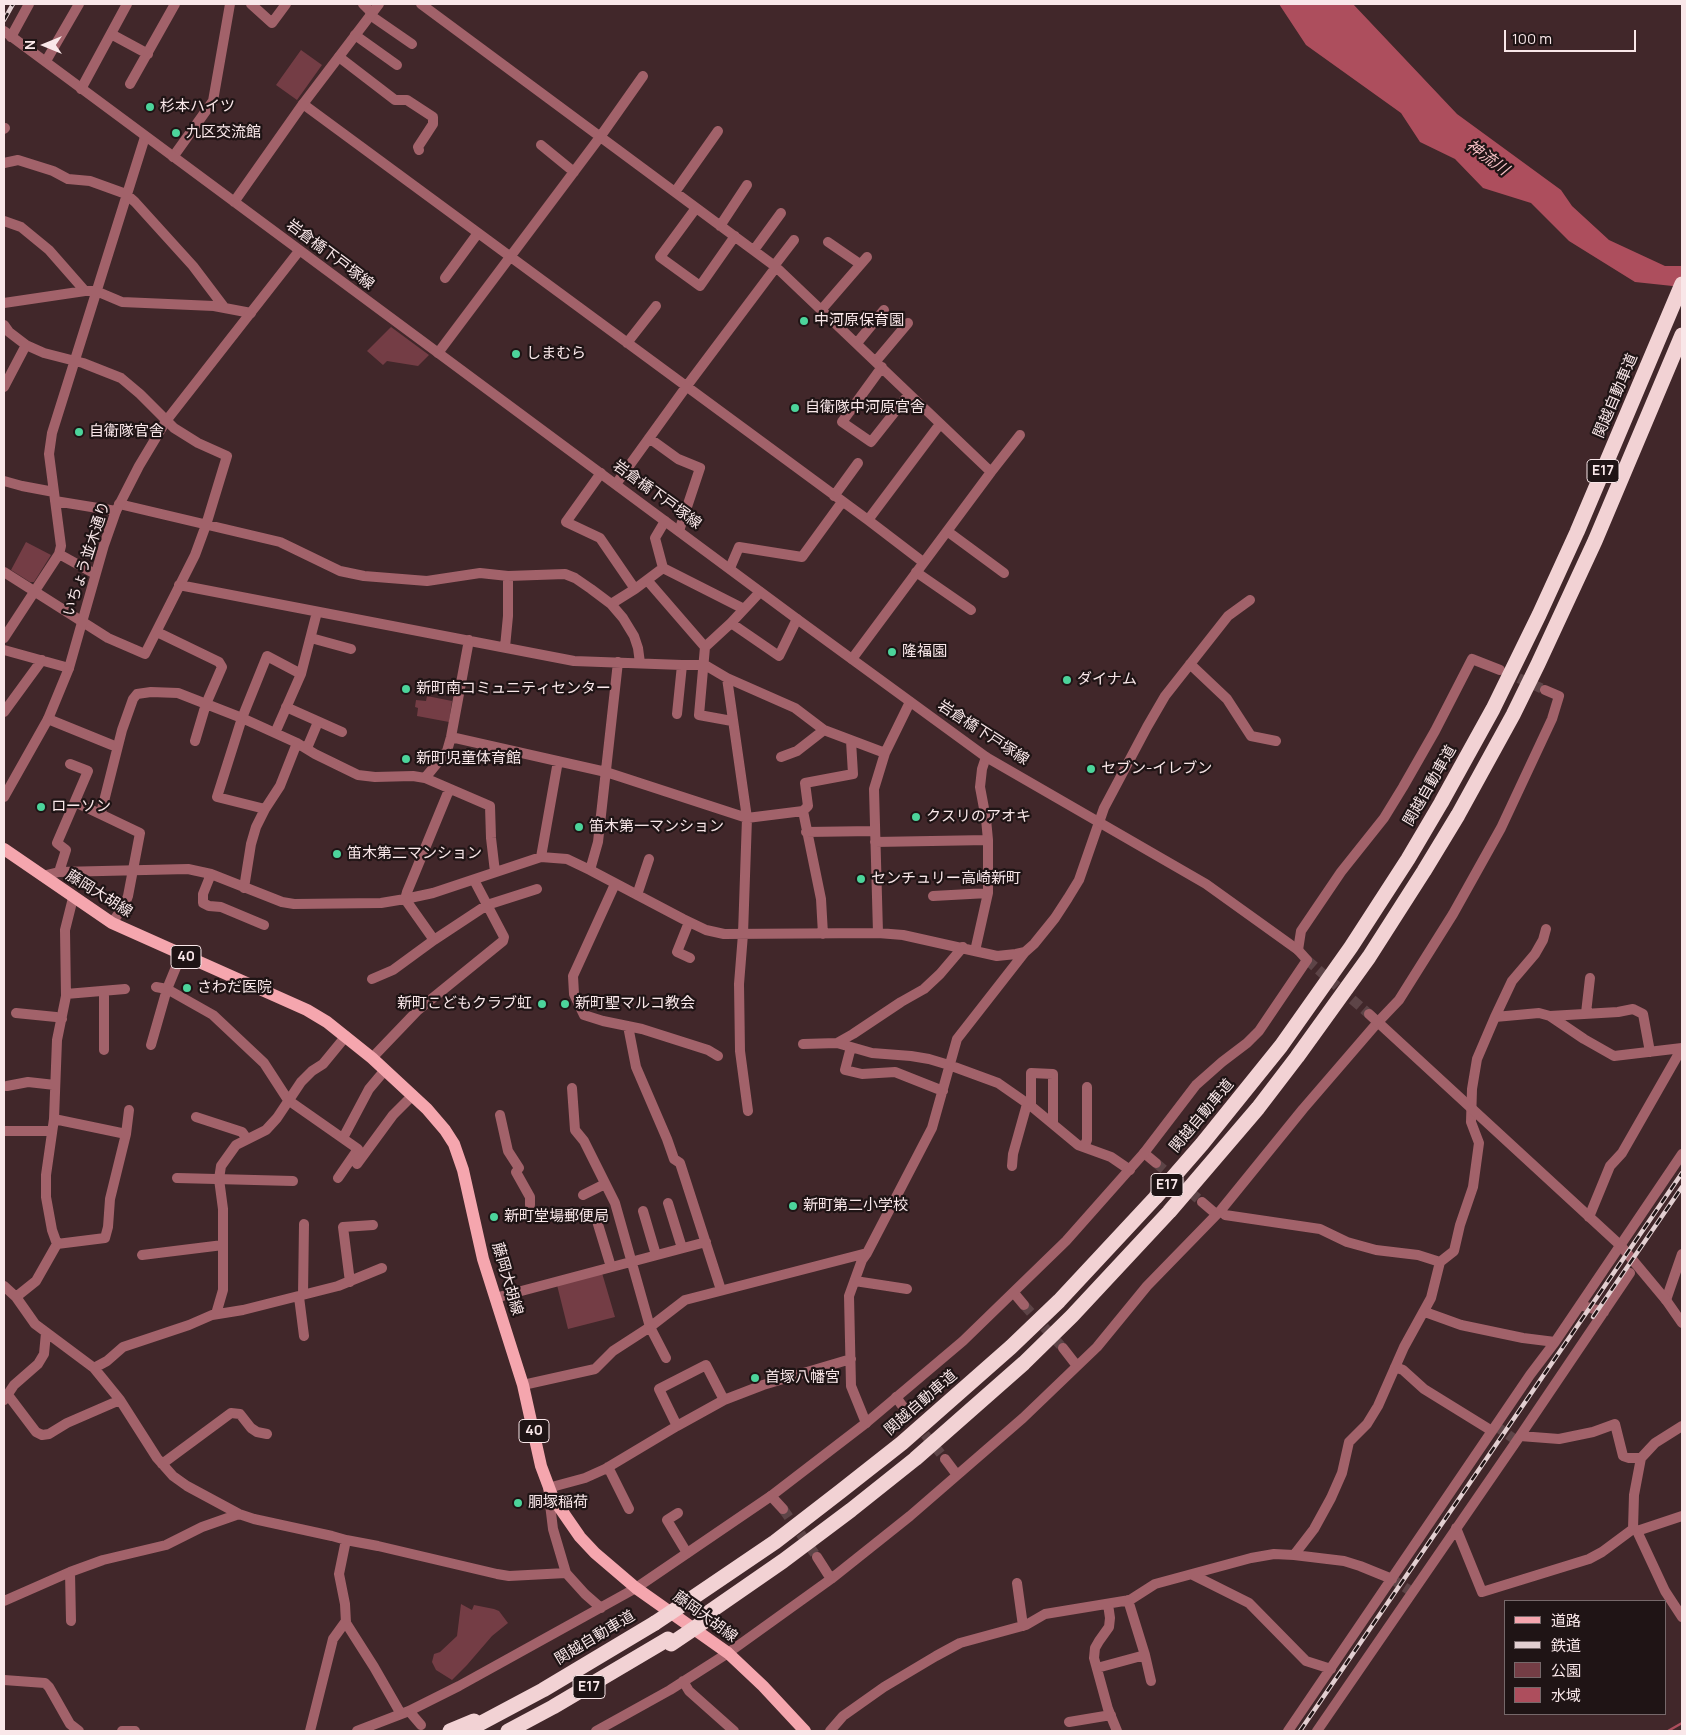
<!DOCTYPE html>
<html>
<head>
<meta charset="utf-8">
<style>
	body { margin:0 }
	#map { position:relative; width:1686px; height:1735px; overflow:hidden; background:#41272a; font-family:Manrope,"Noto Sans JP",sans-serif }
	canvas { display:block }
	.frame { position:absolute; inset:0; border:5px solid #f9e7e9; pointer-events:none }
	.legend { position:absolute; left:1504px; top:1600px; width:162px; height:115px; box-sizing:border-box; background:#1f1415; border:1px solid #76686a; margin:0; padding:6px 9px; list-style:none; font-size:15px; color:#f9e7e9 }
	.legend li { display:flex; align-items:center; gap:10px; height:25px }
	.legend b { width:25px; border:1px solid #76686a }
	.north { position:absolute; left:20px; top:20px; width:50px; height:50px; -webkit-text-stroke:4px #1f1415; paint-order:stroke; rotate:270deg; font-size:14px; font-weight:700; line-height:20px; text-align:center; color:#f9e7e9 }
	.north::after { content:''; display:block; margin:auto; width:18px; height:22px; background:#f9e7e9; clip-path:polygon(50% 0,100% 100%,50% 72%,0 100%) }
	.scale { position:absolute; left:1504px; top:30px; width:132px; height:22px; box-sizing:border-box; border:2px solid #f9e7e9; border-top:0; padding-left:6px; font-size:15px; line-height:18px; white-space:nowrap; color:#f9e7e9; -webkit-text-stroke:4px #1f1415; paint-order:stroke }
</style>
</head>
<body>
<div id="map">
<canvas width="1686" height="1735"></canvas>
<div class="frame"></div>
<ul class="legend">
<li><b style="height:6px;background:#f5a6ae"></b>道路</li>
<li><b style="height:6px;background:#e2cfd1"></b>鉄道</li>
<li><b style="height:14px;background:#743d45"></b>公園</li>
<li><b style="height:14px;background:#ad4e5d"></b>水域</li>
</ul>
<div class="north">N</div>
<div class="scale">100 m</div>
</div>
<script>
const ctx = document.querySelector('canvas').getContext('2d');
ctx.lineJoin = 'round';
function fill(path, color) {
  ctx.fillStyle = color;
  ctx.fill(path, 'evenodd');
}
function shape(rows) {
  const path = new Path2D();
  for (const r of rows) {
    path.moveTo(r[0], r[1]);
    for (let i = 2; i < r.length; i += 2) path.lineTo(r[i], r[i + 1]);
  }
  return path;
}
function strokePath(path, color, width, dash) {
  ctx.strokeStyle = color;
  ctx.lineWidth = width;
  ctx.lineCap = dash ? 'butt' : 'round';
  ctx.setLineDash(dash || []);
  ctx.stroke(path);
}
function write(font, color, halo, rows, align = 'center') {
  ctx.font = font + ' Manrope,"Noto Sans JP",sans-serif';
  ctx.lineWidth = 4.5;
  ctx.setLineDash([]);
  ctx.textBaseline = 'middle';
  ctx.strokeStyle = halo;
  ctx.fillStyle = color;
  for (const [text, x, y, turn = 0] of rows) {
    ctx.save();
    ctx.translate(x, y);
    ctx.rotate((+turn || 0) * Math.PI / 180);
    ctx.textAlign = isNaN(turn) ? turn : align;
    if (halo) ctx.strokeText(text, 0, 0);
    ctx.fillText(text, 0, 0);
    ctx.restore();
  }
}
fill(shape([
	[301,50,322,65,297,100,276,85],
	[391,327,429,355,418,366,387,361,383,365,367,351],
	[26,542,51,555,34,582,30,582,11,570],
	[427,696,452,701,449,722,417,716,418,708,415,707,416,700,426,701],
	[602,1273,615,1317,568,1329,557,1285],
	[461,1604,472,1610,474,1605,494,1609,499,1611,508,1623,492,1636,467,1665,452,1680,436,1670,432,1662,434,1654,440,1652,457,1636]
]), '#743d45');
fill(shape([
	[1279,4,1353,4,1457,114,1561,190,1572,206,1609,240,1665,266,1682,266,1682,287,1635,282,1569,241,1531,203,1483,188,1455,159,1420,142,1401,113,1306,45]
]), '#ad4e5d');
strokePath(shape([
	[1668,1731,1682,1723]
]), '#ad4e5d', 2.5);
strokePath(shape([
	[1505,672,1545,690],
	[1156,1163,1202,1202],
	[1024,1305,1063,1348],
	[906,1411,945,1459],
	[1496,1426,1517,1441],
	[783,1509,817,1557],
	[1392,1579,1412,1592]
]), '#5d4447', 10, [10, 5]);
strokePath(shape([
	[1307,960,1369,1014]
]), '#5d4447', 10, [10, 5]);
strokePath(shape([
	[251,4,272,23,286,4],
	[363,4,372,13],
	[421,4,776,267,991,472],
	[370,15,412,44],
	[111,34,148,54],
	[355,35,397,65],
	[11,37,29,4],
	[339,57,395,100,407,100,433,117,433,124,418,147,419,150],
	[46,61,79,4],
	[130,84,175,4],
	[81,89,127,4],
	[303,104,868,520,923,562],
	[4,129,5,128],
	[541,145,574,172],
	[173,157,213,101,230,4],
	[4,163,18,160,53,171,68,179,90,181,126,194,135,202,193,266,224,307],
	[675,192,718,131],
	[696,208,660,257,700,286,735,236],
	[4,221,21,227,49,250,85,291],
	[720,226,747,185],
	[828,242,860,264],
	[754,250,781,213],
	[774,266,794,240],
	[445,278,478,233],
	[4,303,85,291,96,291,122,302,214,306,251,313],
	[822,309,867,257],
	[4,325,9,332,26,345,44,353,83,363,121,378,140,394,174,428,198,443,227,456,206,525,195,555,145,654,108,638,4,572],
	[627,343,656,306],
	[857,343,884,310],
	[438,353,600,137,643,76],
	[876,361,908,323],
	[882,367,842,422,871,442,909,394],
	[4,387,26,345],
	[649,438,678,459,700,468,679,531],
	[601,473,566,522,600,538,635,589,611,604],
	[4,481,22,486,54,492],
	[616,484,686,387,776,267],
	[834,496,858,463],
	[55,501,116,511],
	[119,504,280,542,340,571,364,576,427,581,480,573,508,576,565,574,575,578,591,589,611,604,623,618,634,636,638,648,640,663],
	[868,520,940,424],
	[947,531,1004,573],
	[59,554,95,574],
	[663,568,744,609],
	[730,568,739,547,802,557,842,502],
	[916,572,971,610],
	[647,580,705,647,731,623,760,592],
	[179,585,574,661,682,665,705,665,727,678,795,708,824,730,885,753],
	[635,589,663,568,655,538,665,521],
	[731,623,779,656,797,619],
	[157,632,219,662,222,667,206,704,195,741],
	[4,638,59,554,61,546,49,454,52,433,145,137],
	[311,638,351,649],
	[505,647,508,616,508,576],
	[705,647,699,715,732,721],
	[4,650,69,668],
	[852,659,991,472,1020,435],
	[1190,664,1227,699,1251,736,1276,741],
	[727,678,747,818,743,934,739,984,740,1051,748,1111],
	[286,707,342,732],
	[4,712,42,660],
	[677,714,682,665],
	[48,719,112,745],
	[275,733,301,674,317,612],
	[451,737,606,772,747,818,803,811,808,806,805,783,853,774,851,741],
	[307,748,318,722],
	[781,757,797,751,824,730],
	[425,778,447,751,451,737,469,640],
	[75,802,140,833,128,896,125,904,112,923],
	[265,809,217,797,242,718,267,656,301,674],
	[803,811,821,899,823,934],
	[101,813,122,730,133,699,137,694,151,692,178,693,242,718,297,743,315,754,358,775,375,777,413,776,425,778,490,806,491,838,495,872],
	[806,832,874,831],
	[875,842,988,840],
	[541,857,558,761],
	[590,870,598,842,618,662],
	[59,872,66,850,57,843,88,771,70,764],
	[211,874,203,894,203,903,209,906,221,907,264,925],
	[42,876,59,872,188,869,211,874,282,902,294,904,381,903,405,899,433,893,541,857,567,859,590,870,683,919,706,930,724,934,878,933,903,935,997,956,1016,954,1025,952,1034,944,1055,918,1068,898,1079,880,1104,808,1147,727,1165,696,1228,616,1250,600],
	[615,884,573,976,574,994,584,1015,603,1021,642,1029,708,1050,718,1056],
	[244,888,251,844,256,827,265,809,280,786,297,743],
	[637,895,649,859],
	[933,896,988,893],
	[689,922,677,952,690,958],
	[878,933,874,789,885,753,910,702],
	[434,940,405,899,407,892,449,790],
	[1298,950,1301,931,1341,872,1384,818,1403,787,1435,731,1472,659,1500,670],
	[975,951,988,893,988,840,986,819,980,787,982,769,986,757],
	[372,979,393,970,434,940,487,905,537,889],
	[156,987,167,989,213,1015,264,1063,288,1100,358,1149,338,1178],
	[104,991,104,1050],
	[66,994,125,989],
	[16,1013,56,1017,62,1019],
	[1586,1013,1590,978],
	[1550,1016,1618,1012,1633,1009,1643,1014,1650,1052],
	[1495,1017,1512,981,1535,954,1543,940,1546,929],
	[628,1026,636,1067,667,1139,674,1159,680,1163,721,1290],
	[837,1043,872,1053,911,1056,929,1059,949,1065,998,1083,1031,1106,1078,1145,1111,1157,1130,1170],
	[803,1044,837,1043,853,1034,901,1002,924,989,940,974,963,947],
	[151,1045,167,989,181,955],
	[851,1047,845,1070,862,1074,895,1072,943,1091],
	[372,1058,418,1010,503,941,504,937,474,880],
	[7,1086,28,1082,55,1085],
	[572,1088,575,1130,584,1141,615,1203,650,1327,666,1358],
	[1031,1106,1031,1073,1053,1074,1053,1124],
	[500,1115,508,1151,519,1168],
	[196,1117,242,1132,247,1139],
	[54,1119,126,1134],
	[4,1131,52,1131],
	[343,1138,369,1089,385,1070],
	[1084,1147,1087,1140,1087,1087],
	[1144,1153,1156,1163],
	[357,1164,393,1115,413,1095],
	[1012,1166,1013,1154,1027,1104],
	[516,1172,530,1197,530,1205],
	[177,1178,293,1181],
	[583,1195,605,1184],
	[1202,1202,1216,1214],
	[668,1203,682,1248],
	[1221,1210,1225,1215,1320,1229,1347,1242,1376,1250,1418,1255,1440,1262,1454,1251,1460,1225,1473,1187,1479,1143,1471,1122,1472,1089,1477,1059,1495,1017,1539,1013,1550,1016,1584,1039,1614,1056,1682,1048],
	[643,1211,656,1255],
	[1589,1217,1610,1166,1622,1153,1682,1048],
	[597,1221,611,1267],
	[57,1244,105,1238,108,1227,110,1199,126,1134,129,1110],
	[142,1255,223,1245],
	[855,1281,907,1289],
	[350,1282,343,1227,373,1225],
	[4,1286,16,1297,35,1324,94,1368,120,1400,157,1458,173,1476,187,1486,239,1514,254,1519,332,1536,346,1540,378,1546,497,1574,509,1576,566,1573,553,1529,548,1488,585,1478,605,1469,677,1426,724,1400,763,1385,851,1359],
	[1014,1293,1024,1305],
	[303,1295,304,1224],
	[16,1297,36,1281,57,1244,52,1230,46,1197,46,1175,54,1119,57,1040,66,996,65,930,73,898],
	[299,1297,304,1336],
	[495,1298,706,1242],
	[1666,1300,1682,1254],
	[1580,1305,1604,1312],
	[1425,1312,1461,1325,1523,1338,1555,1342],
	[216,1314,223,1290,223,1209,219,1179,221,1166,236,1145,266,1130,277,1118,301,1082,312,1071,323,1064,346,1036],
	[1063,1348,1077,1366],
	[1395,1367,1403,1370,1424,1389,1492,1431],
	[94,1368,107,1361,123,1347,189,1325,212,1315,243,1310,338,1286,382,1268],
	[523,1385,595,1369,613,1351,650,1327,685,1300,867,1253],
	[8,1395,36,1432,42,1435,49,1434,67,1423,120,1400],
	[896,1397,906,1411],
	[4,1400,14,1385,38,1364,44,1354,46,1333],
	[866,1423,851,1386,849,1296,862,1260,867,1253,932,1128,957,1039,1025,952],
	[677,1426,659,1389,706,1365,724,1400],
	[1520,1436,1559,1439,1593,1432,1615,1424,1623,1456,1629,1458,1641,1458],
	[945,1459,957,1475],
	[162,1464,231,1413,240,1414,251,1428,257,1432,267,1434],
	[608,1467,629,1509],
	[771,1496,783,1509],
	[678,1513,667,1520,687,1553],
	[1456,1528,1482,1592,1589,1559,1602,1552,1633,1529,1637,1531,1682,1516],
	[1633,1529,1634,1495,1641,1458,1655,1443,1682,1426],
	[1637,1531,1665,1591,1682,1617],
	[346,1540,339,1574,345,1604,346,1623,374,1667,401,1714],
	[1294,1555,1314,1529,1331,1498,1342,1473,1349,1442,1367,1424,1378,1406,1404,1347,1431,1298,1440,1262],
	[817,1557,831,1579],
	[70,1572,71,1621],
	[566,1573,585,1594,601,1608],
	[1193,1575,1249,1603,1306,1661,1331,1669],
	[1017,1583,1023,1626],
	[1128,1600,1145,1655,1151,1681],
	[4,1601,70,1572,103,1560,166,1545,202,1527,239,1514],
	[1108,1604,1110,1618,1109,1627,1099,1641,1095,1648,1094,1658,1108,1709,1117,1731],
	[1097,1668,1145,1655],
	[4,1680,45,1683,49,1687,70,1724,79,1731],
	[683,1681,689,1691,734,1731],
	[409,1711,421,1725],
	[1069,1722,1111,1715],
	[122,1731,135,1731],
	[310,1731,333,1639,346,1621],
	[357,1731,409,1711,459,1686,636,1588],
	[596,1731,670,1690,728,1653,831,1579,910,1516,1023,1418,1097,1347,1147,1286,1221,1210,1303,1109,1378,1022,1399,1000,1453,914,1501,828,1552,719,1559,696,1545,690],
	[830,1731,843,1716,884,1687,936,1656,960,1643,1026,1625,1045,1614,1130,1600,1155,1584,1251,1558,1274,1554,1294,1555,1344,1561,1360,1566,1392,1579],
	[1288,1731,1530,1375,1555,1342,1682,1154],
	[1317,1731,1520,1436,1630,1273]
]), '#a2626a', 10);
strokePath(shape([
	[4,31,797,619,986,757,1206,884,1298,950,1307,960,1259,1031,1247,1043,1222,1062,1196,1085,1144,1153,1066,1241,963,1341,866,1423,771,1496,636,1588],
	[234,202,303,104,379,4],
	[4,797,48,719,69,668,104,545,116,511,139,466,166,421,299,251],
	[1369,1014,1621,1246,1666,1300,1682,1323]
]), '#a2626a', 10);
strokePath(shape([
	[4,849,112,923,307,1010,327,1022,372,1058,427,1109,445,1130,454,1144,463,1170,483,1259,523,1385,541,1466,553,1498,580,1537,595,1553,636,1588,728,1653,763,1686,805,1731]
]), '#f5a6ae', 12);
strokePath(shape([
	[688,1601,775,1542,841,1491,902,1443,1011,1347,1059,1301,1155,1198,1202,1144,1281,1046,1351,947,1408,859,1441,803,1493,709,1539,615,1577,532,1682,284],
	[705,1615,783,1561,851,1510,915,1459,1024,1363,1072,1316,1169,1212,1258,1108,1297,1057,1369,957,1424,871,1458,815,1513,715,1538,664,1595,541,1682,335],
	[450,1731,474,1721],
	[466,1731,543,1690,655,1623],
	[508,1731,553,1707,668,1639]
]), '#f2d2d4', 15);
const rail = shape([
	[4,20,13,4],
	[1593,1317,1682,1187],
	[1300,1731,1682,1173]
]);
strokePath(rail, '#e2cfd1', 4.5);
strokePath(rail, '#1f1415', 2.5, [8]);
strokePath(shape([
	[655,1623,688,1601],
	[671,1644,708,1619]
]), '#f2d2d4', 15);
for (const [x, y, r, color] of [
	[150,107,5,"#4cd49b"],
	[176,133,5,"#4cd49b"],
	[804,321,5,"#4cd49b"],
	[516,354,5,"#4cd49b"],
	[795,408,5,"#4cd49b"],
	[79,432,5,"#4cd49b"],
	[892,652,5,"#4cd49b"],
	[1067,680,5,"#4cd49b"],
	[406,689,5,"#4cd49b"],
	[406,759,5,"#4cd49b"],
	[1091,769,5,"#4cd49b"],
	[41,807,5,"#4cd49b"],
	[916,817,5,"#4cd49b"],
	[579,827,5,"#4cd49b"],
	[337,854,5,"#4cd49b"],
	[861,879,5,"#4cd49b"],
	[187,988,5,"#4cd49b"],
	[542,1004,5,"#4cd49b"],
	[565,1004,5,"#4cd49b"],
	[793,1206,5,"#4cd49b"],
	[494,1217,5,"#4cd49b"],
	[755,1378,5,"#4cd49b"],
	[518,1503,5,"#4cd49b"]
]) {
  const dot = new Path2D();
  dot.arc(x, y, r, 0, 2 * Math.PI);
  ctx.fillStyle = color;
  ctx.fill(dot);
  strokePath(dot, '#1f1415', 2);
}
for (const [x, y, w] of [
	[1603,471,32],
	[186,957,30],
	[1167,1185,32],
	[534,1431,30],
	[589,1687,32]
]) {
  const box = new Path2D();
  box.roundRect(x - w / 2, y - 11.5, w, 23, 4);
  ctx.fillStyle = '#1f1415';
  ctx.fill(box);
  strokePath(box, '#f9e7e9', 1);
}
write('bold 14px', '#f9e7e9', null, [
	["E17",1603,471],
	["40",186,957],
	["E17",1167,1185],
	["40",534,1431],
	["E17",589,1687]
]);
write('15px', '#f9e7e9', '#1f1415', [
	["杉本ハイツ",160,107],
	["九区交流館",186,133],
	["中河原保育園",814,321],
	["しまむら",526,354],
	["自衛隊中河原官舎",805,408],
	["自衛隊官舎",89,432],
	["隆福園",902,652],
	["ダイナム",1077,680],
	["新町南コミュニティセンター",416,689],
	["新町児童体育館",416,759],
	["セブン-イレブン",1101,769],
	["ローソン",51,807],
	["クスリのアオキ",926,817],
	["笛木第一マンション",589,827],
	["笛木第二マンション",347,854],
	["センチュリー高崎新町",871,879],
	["さわだ医院",197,988],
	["新町こどもクラブ虹",532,1004,"right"],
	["新町聖マルコ教会",575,1004],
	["新町第二小学校",803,1206],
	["新町堂場郵便局",504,1217],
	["首塚八幡宮",765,1378],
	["胴塚稲荷",528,1503]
], 'left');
write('15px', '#f9e7e9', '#1f1415', [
	["岩倉橋下戸塚線",330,255,37],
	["関越自動車道",1616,396,-67],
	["岩倉橋下戸塚線",657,495,36],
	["いちょう並木通り",87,559,-72],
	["岩倉橋下戸塚線",983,733,33],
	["関越自動車道",1430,786,-60],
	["藤岡大胡線",99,894,32],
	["関越自動車道",1202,1116,-50],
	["藤岡大胡線",507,1279,74],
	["関越自動車道",921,1403,-41],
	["藤岡大胡線",705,1617,36],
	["関越自動車道",595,1638,-31]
]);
write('italic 16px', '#f5bfc4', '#1f1415', [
	["神流川",1487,158,36]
]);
</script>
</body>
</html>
